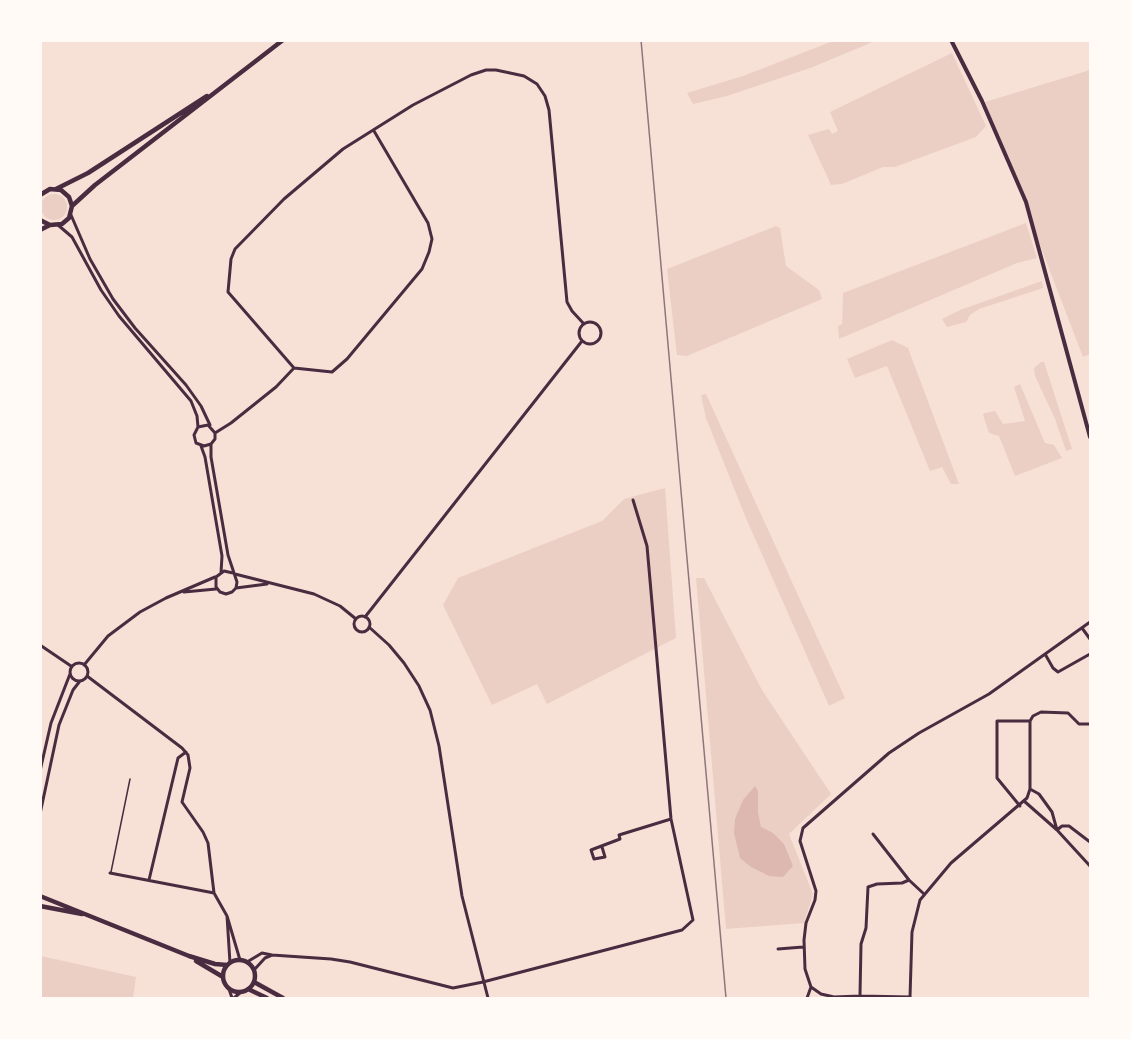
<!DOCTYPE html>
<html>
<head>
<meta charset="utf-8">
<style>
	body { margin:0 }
	#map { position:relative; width:1131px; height:1039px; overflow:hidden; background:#f7e1d7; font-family:"Fira Sans Condensed",sans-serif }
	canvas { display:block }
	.frame { position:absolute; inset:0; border:42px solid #fffaf5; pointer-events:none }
</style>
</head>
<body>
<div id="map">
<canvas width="1131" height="1039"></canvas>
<div class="frame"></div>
</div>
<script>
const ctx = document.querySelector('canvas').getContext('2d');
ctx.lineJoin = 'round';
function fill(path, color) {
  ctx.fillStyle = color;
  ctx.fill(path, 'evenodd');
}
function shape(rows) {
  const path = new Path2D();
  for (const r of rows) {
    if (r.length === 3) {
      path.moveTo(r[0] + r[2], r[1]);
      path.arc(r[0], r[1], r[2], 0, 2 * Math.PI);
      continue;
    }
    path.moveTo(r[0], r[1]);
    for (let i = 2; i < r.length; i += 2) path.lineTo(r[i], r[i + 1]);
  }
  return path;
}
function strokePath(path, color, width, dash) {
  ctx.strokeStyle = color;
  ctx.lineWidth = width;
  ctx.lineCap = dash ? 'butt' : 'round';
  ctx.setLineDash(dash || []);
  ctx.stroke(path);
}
fill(shape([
	[833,41,875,41,813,67,727,96,693,104,687,93,743,76],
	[952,53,986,126,976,137,895,167,883,167,842,184,831,185,808,135,829,129,832,134,838,131,830,112],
	[1090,70,1090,354,1083,357,985,102],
	[54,207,13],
	[1026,223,1037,258,1017,263,839,339,838,326,842,324,843,293],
	[776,226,780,228,786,266,819,290,822,299,687,356,677,355,667,269],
	[1042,281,1043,288,979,309,970,315,966,322,947,327,942,319,960,310],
	[892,340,908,348,959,484,951,484,942,467,930,471,887,366,855,378,847,359],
	[1041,362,1044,362,1072,449,1066,451,1055,419,1035,376,1034,368],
	[1020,384,1045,443,1054,445,1062,458,1015,476,999,436,989,433,983,415,985,413,995,411,1003,424,1025,421,1014,387],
	[706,394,845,698,829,706,745,516,706,418,701,395],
	[665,488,676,638,547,704,537,684,492,705,443,605,458,578,602,521,624,499],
	[696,578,704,578,762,690,831,794,789,834,813,894,804,923,726,929],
	[41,956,136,977,133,998,41,998]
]), '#ebcfc5');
fill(shape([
	[755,786,758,791,758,812,761,827,773,833,784,844,793,866,783,877,769,876,751,867,740,858,734,833,735,819,743,800]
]), '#dcb8b0');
strokePath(shape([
	[111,872,130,779]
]), '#4a2c40', 1.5);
strokePath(shape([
	[71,215,90,259,113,299,135,328,186,385,201,406,210,425],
	[58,225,72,237,101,290,119,316,191,401,197,416,198,427],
	[590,333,11],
	[294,368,228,292,231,259,235,249,284,199,343,149,413,105,471,75,486,70,496,70,524,76,537,84,545,96,549,110,567,302,572,311,584,324],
	[294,368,332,372,347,359,422,269,429,252,432,239,428,223,374,131],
	[215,433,231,423,276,387,294,368],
	[211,444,204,446,196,443,194,435,198,427,208,425,215,433,215,439,211,444,211,457,228,555,237,582,236,588,232,592,226,594,220,592,216,587,216,577,224,571,233,573],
	[201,446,205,457,222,556,221,573],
	[235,574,314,594,340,606,356,619],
	[236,588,267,584],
	[184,592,216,589],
	[362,624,8],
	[365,617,582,341],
	[369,627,389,645,404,663,419,686,430,710,439,746,462,896,488,998],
	[1082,628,1090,639],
	[40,645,71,666],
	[1045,654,1053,668,1058,672,1090,654],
	[79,672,9],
	[84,665,108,636,140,612,166,598,215,577],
	[87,676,182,748,188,755,190,768,182,802,203,832,208,843,214,893,227,916],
	[1030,721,1033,716,1041,712,1068,713,1079,724,1090,724],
	[40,771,51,723,70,674],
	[1030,789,1039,794,1052,812,1057,830],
	[1024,801,1057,830,1090,866],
	[1020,806,997,778,997,721,1030,721],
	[40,814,59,725,73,690,80,681],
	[1057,830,1062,826,1069,826,1090,842],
	[873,834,909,880,924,894],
	[602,847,605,857,594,859,591,850,620,839,619,835,671,819],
	[110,873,214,893],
	[149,880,178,758,186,752],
	[778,949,803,947],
	[272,955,331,959,350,962,453,988,483,982,682,930,693,920,671,819,647,546,633,500],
	[247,962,262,953,272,955,265,958,254,970],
	[230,963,227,916,240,960],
	[229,989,232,998],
	[860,995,861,944,866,928,868,887,877,884,902,883,909,880],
	[910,997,860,996,834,997,821,994,811,987,805,969,804,940,806,923,815,900,816,891,800,841,803,828,889,753,919,733,989,694,1090,622],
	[910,997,912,932,920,900,951,863,1027,798,1030,789,1030,721],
	[234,998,241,992],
	[807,998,811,987]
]), '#4a2c40', 3);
strokePath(shape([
	[951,40,982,101,1026,202,1090,437]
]), '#4a2c40', 4);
strokePath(shape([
	[56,189,88,173,207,96],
	[40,195,50,189,61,190,69,197,72,206,69,218,62,224,50,225,40,220],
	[72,206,95,185,283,40],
	[40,230,50,225],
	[40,896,189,956,215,964,227,965],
	[40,906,82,914],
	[239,976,16],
	[196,961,223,977],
	[254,982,283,998],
	[248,989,267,998]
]), '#4a2c40', 4.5);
strokePath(shape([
	[641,40,726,998]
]), '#8f747c', 1.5);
</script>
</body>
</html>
